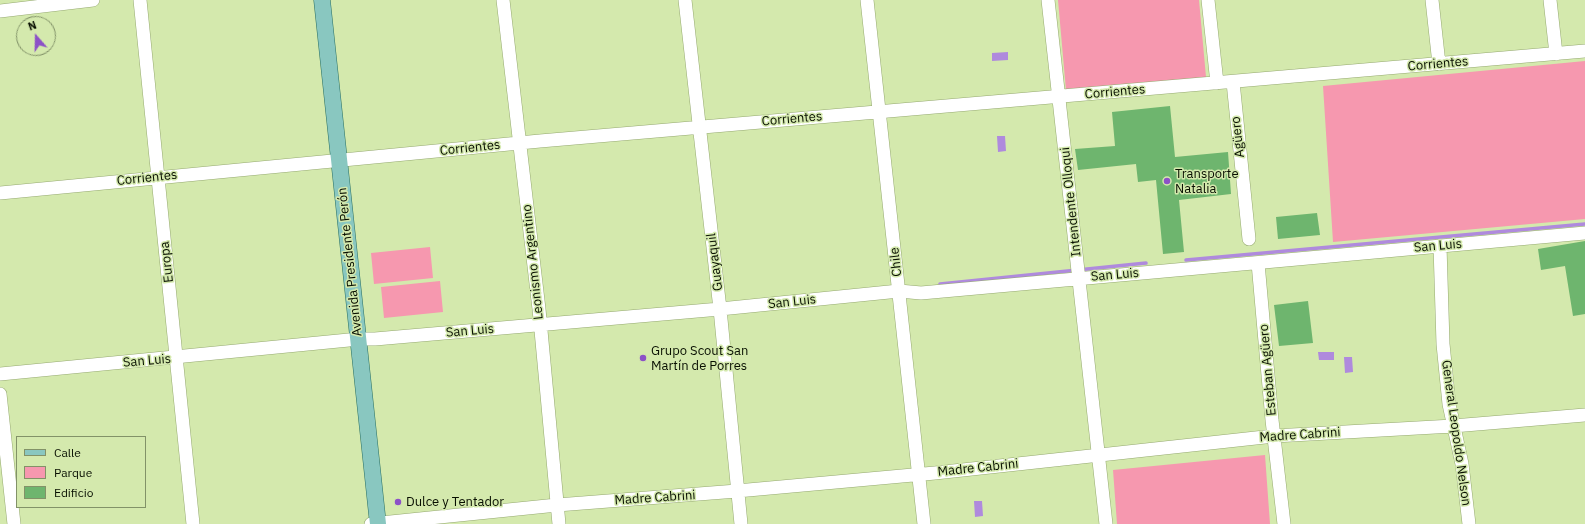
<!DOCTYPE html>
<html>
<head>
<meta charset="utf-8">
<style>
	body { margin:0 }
	#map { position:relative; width:1585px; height:524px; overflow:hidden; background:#d4e9ad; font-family:"IBM Plex Sans",sans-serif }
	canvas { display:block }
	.legend { position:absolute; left:16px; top:436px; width:130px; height:72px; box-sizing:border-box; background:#d4e9ad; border:1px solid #829268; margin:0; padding:5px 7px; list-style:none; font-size:12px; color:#080f00 }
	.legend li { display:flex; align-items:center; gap:8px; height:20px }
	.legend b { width:20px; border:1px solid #829268 }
	.north { position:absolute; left:16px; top:16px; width:40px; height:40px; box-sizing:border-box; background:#d4e9ad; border:1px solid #829268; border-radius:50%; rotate:340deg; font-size:11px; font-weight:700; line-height:16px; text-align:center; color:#080f00 }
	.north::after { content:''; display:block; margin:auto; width:14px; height:18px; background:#8c51c7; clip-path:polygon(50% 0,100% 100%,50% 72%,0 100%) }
</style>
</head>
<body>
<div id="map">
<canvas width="1585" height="524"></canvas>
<ul class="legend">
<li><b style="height:5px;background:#89c7c0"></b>Calle</li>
<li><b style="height:11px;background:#f698af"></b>Parque</li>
<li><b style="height:11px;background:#6eb56e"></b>Edificio</li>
</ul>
<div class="north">N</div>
</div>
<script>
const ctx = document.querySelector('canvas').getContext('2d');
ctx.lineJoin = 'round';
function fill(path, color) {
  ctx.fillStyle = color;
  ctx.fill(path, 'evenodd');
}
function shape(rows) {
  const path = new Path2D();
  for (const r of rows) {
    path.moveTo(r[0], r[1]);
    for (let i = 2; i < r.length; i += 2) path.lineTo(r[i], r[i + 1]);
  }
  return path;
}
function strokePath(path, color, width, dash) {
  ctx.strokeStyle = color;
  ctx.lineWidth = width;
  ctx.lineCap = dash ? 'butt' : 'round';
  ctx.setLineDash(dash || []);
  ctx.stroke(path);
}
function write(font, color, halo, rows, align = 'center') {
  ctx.font = font + ' "IBM Plex Sans",sans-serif';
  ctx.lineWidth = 3;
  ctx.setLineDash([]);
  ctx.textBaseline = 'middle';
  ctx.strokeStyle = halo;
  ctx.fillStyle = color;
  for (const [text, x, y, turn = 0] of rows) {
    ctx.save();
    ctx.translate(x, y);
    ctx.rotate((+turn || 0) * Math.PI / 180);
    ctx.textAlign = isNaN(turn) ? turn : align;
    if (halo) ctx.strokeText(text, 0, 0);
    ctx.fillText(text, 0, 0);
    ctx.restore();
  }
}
fill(shape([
	[1058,0,1199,0,1206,77,1066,90],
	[1585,61,1585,219,1333,242,1323,86],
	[430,247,433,278,374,284,371,253],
	[440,281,443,312,384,318,381,287],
	[1265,455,1270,524,1117,524,1113,470]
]), '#f698af');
fill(shape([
	[1008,52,1008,60,992,61,992,53],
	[997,136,1005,136,1006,151,998,152],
	[1318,352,1334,352,1334,360,1319,360],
	[1344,357,1352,357,1353,372,1345,373],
	[974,501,982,501,983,516,975,517]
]), '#af8add');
strokePath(shape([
	[1186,260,1585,224],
	[940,284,1146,263]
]), '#af8add', 3.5);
fill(shape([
	[1170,106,1175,157,1228,152,1231,194,1179,200,1184,252,1163,254,1156,180,1138,182,1136,164,1078,170,1075,149,1115,146,1112,112],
	[1317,213,1320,235,1278,239,1276,217],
	[1585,241,1585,314,1573,316,1565,266,1541,270,1538,249],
	[1308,301,1313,343,1279,346,1274,305]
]), '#6eb56e');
const minor = shape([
	[140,0,193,524],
	[503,0,539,309,559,524],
	[685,0,720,309,741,524],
	[867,0,924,524],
	[1048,0,1106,524],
	[1208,0,1217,83],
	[1432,0,1439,64],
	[1550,0,1556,54],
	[0,11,93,0],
	[1233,82,1249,239],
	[0,193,540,141,1585,51],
	[1440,246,1443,344,1449,404,1462,464,1469,524],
	[1258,263,1272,420,1284,524],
	[0,374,359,339,375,339,720,309,899,291,921,293,1585,233],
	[0,394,14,524],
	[371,524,557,505,737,491,935,473,1274,436,1453,426,1585,415]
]);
const major = shape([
	[322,0,378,524]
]);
strokePath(minor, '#95a970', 14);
strokePath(major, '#296f62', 17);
strokePath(minor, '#fff', 13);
strokePath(major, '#89c7c0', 16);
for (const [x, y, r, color] of [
	[1167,181,4,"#8c51c7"],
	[643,358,4,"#8c51c7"],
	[398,502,4,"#8c51c7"]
]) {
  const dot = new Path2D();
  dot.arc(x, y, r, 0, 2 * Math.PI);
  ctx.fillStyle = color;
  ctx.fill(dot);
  strokePath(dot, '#d4e9ad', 1.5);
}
write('13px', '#080f00', '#d4e9ad', [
	["Corrientes",1438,64,-5],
	["Corrientes",1115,92,-5],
	["Corrientes",792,119,-5],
	["Agüero",1238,137,-96],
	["Corrientes",470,148,-6],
	["Corrientes",147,178,-6],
	["Intendente Olloqui",1071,202,-96],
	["San Luis",1438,246,-5],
	["Europa",167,262,-96],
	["Avenida Presidente Perón",350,262,-96],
	["Leonismo Argentino",533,262,-96],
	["Guayaquil",715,262,-97],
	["Chile",896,262,-96],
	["San Luis",1115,275,-5],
	["San Luis",792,302,-6],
	["San Luis",470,331,-5],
	["San Luis",147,361,-5],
	["Esteban Agüero",1268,370,-95],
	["General Leopoldo Nelson",1456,433,82],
	["Madre Cabrini",1300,435,-4],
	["Madre Cabrini",978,468,-6],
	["Madre Cabrini",655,498,-4]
]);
write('13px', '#080f00', '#d4e9ad', [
	["Transporte",1175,174],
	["Natalia",1175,189],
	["Grupo Scout San",651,351],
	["Martín de Porres",651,366],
	["Dulce y Tentador",406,502]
], 'left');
</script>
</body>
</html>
